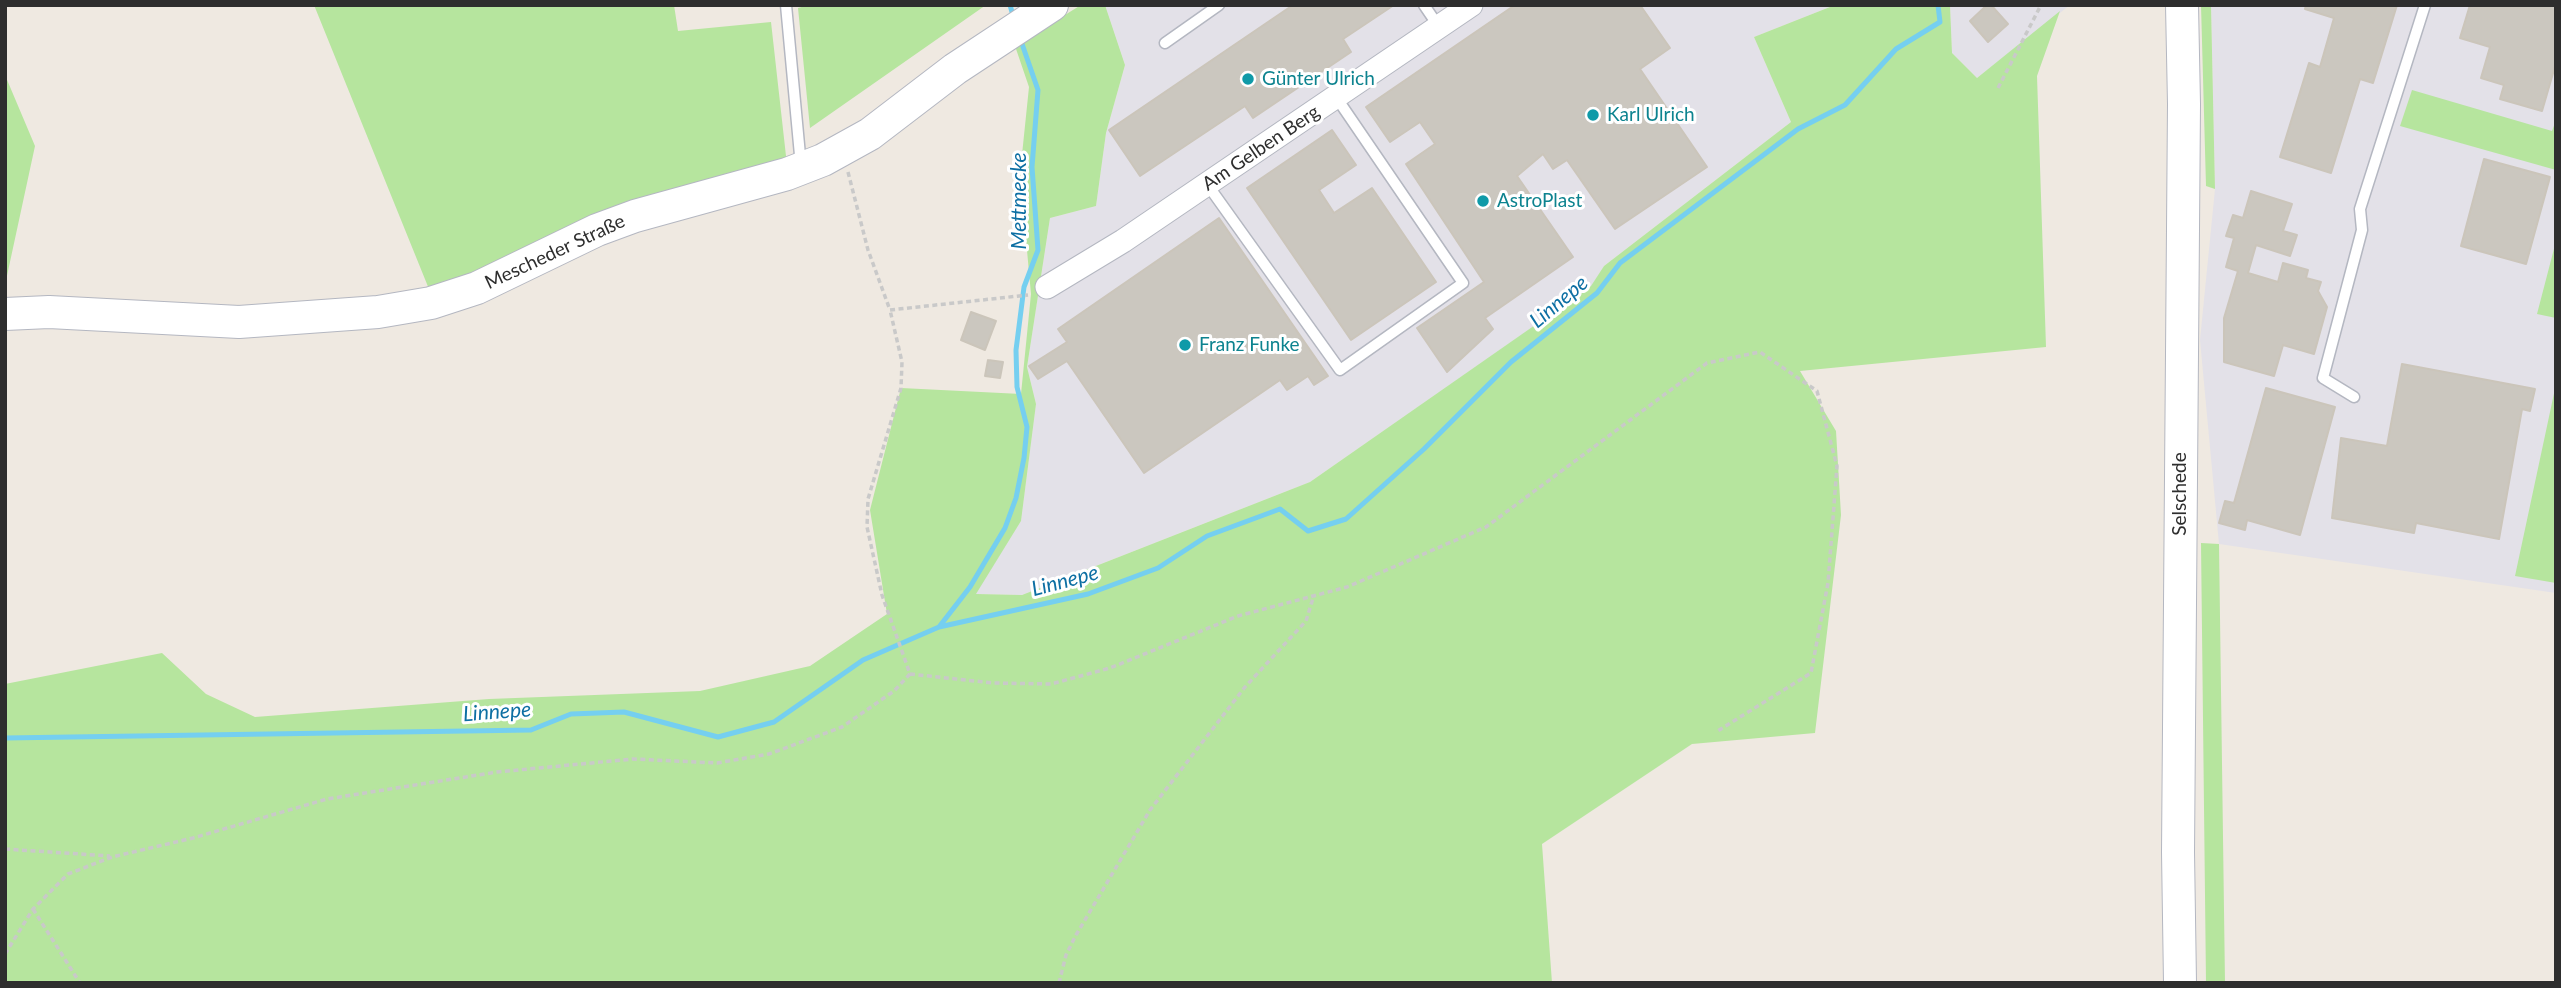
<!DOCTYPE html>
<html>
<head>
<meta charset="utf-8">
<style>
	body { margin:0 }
	#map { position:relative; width:2561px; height:988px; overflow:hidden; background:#efe9e1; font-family:Lato,sans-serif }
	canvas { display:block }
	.frame { position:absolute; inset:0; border:7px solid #2e2e2e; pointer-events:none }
</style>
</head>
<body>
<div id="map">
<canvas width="2561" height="988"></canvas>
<div class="frame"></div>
</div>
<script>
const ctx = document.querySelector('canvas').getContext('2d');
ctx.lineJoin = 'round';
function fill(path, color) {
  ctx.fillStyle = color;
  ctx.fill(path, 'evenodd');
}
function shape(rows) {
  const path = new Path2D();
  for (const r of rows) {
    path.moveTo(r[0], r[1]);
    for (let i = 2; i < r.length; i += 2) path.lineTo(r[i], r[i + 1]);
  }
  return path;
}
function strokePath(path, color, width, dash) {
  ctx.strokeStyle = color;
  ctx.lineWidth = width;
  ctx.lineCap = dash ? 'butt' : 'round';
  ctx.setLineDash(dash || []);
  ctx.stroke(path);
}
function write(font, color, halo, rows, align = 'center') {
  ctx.font = font + ' Lato,sans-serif';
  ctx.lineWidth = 6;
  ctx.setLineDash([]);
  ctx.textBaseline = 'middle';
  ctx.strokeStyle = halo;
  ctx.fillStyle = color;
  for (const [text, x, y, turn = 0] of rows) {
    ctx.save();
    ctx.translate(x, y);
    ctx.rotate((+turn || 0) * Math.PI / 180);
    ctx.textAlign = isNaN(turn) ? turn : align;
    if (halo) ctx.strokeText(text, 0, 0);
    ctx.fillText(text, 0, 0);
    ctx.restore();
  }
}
fill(shape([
	[1105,5,1835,5,1754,37,1791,122,1604,266,1592,286,1310,482,1022,595,975,594,1021,521,1036,404,1027,367,1050,218,1096,206,1106,133,1125,65],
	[1950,5,2070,5,1977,78,1952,53],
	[2211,5,2556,5,2556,593,2219,544,2200,340,2215,189]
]), '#e3e1e8');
fill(shape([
	[314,5,674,5,678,31,771,22,787,165,431,294],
	[809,5,986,5,810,128,798,8],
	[1081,5,1105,5,1125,65,1106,133,1096,206,1050,218,1027,367,1036,404,1021,521,976,594,1022,595,1310,482,1591,286,1604,266,1791,122,1754,37,1835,5,1950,5,1952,53,1977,78,2060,11,2037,76,2046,347,1800,371,1836,431,1841,515,1815,733,1692,744,1542,844,1552,983,5,983,5,684,162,653,206,694,255,717,489,699,700,691,810,666,887,614,870,510,901,388,1021,394,1031,294,1020,174,1029,87,1015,46],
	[2201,5,2211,5,2215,189,2206,186],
	[5,75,35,146,5,285],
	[2412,90,2552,131,2556,120,2556,170,2400,126],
	[2556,241,2556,318,2537,314],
	[2556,384,2556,583,2515,576],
	[2201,543,2219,544,2225,983,2206,983]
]), '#b6e59e');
strokePath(shape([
	[1010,5,1014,19],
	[939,627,970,587,1005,528,1016,498,1024,458,1027,427,1017,387,1016,350,1024,287,1038,250,1032,167,1038,90,1020,38],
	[5,738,531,730,571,714,624,712,718,737,774,722,863,660,939,627,1088,594,1158,568,1207,536,1280,509,1308,531,1346,519,1424,449,1511,362,1597,293,1620,263,1798,129,1845,105,1896,49,1940,22,1938,5]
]), '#75cff0', 5);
const building = shape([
	[1293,5,1394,5,1343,39,1351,52,1253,118,1245,106,1140,176,1109,130,1293,5],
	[1515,5,1640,5,1670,48,1640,69,1707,167,1615,229,1567,160,1553,169,1543,154,1517,176,1573,257,1485,318,1493,329,1447,372,1417,328,1484,282,1406,164,1435,144,1420,122,1390,142,1366,107,1515,5],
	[1987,5,1991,5,2008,24,1988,42,1970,21,1987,5],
	[2306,5,2397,5,2373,83,2360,79,2331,173,2280,157,2309,63,2320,67,2334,18,2305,9,2306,5],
	[2470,5,2556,5,2556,63,2542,111,2500,99,2504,85,2481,78,2490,47,2460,38,2470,5],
	[1332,130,1356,165,1319,190,1334,213,1372,188,1436,282,1351,340,1247,188,1332,130],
	[2484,159,2550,177,2526,264,2461,246,2484,159],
	[2251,191,2292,204,2283,231,2297,235,2290,256,2256,245,2248,273,2278,282,2283,263,2308,270,2306,278,2321,282,2318,291,2327,307,2314,354,2283,345,2274,376,2224,362,2224,318,2238,271,2226,267,2234,238,2226,236,2233,215,2243,218,2251,191],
	[1219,218,1328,376,1314,385,1308,376,1287,390,1280,380,1144,473,1067,361,1038,379,1029,366,1067,342,1058,329,1219,218],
	[971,312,996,321,985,350,961,340,971,312],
	[988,360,1003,362,1000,378,985,376,988,360],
	[2402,364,2535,389,2530,411,2522,409,2499,539,2416,523,2414,533,2332,518,2341,438,2387,446,2402,364],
	[2266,388,2335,407,2300,535,2247,520,2245,530,2219,523,2225,501,2234,503,2266,388]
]);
fill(building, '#cbc7bf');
strokePath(building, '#cbc5ba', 2);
const lane = shape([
	[786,5,801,166],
	[1424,5,1439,27],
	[1165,43,1219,5],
	[1207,184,1340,370,1463,283,1336,97],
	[2354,397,2323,378,2362,230,2360,209,2425,5]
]);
const street = shape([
	[1047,287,1123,241,1471,5]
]);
const secondary = shape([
	[5,314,49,312,239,322,378,312,431,303,477,288,597,230,635,216,787,174,823,160,870,134,955,69,1052,5],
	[2180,983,2178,852,2184,104,2182,5]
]);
strokePath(lane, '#b4b7c1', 13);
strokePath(street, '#b4b7c1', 25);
strokePath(secondary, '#b4b7c1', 34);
strokePath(shape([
	[1998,88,2041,5],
	[848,172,868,250,890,310,1028,295],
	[910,674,993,683,1051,684,1110,668,1238,616,1347,587,1486,527,1707,363,1760,352,1817,391,1837,466,1828,583,1811,673,1716,732],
	[5,849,110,856],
	[33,909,80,983],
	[5,954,33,909,68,874,112,857,193,838,327,799,497,772,633,759,717,763,769,754,842,727,894,691,910,674,882,595,867,527,868,499,901,388,902,362,890,310],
	[1059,983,1066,955,1076,935,1150,810,1245,687,1306,621,1314,595]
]), '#c9c9c9', 3.5, [5, 3.5]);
strokePath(lane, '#fff', 10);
strokePath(street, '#fff', 23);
strokePath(secondary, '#fff', 32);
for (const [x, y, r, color] of [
	[1248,79,7,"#0f9aa8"],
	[1593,115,7,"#0f9aa8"],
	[1483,201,7,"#0f9aa8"],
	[1185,345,7,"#0f9aa8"]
]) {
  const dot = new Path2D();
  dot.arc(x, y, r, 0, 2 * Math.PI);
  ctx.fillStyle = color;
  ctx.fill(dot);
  strokePath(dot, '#fff', 2.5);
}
write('19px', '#0d838f', '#fff', [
	["Günter Ulrich",1262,79],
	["Karl Ulrich",1607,115],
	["AstroPlast",1497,201],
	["Franz Funke",1199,345]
], 'left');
write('19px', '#2e2e2e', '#fff', [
	["Am Gelben Berg",1261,148,-34],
	["Mescheder Straße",555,252,-25],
	["Selschede",2180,494,-90]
]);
write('italic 21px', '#0d6fa3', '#fff', [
	["Mettmecke",1019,201,-90],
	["Linnepe",1559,302,-40],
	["Linnepe",1065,581,-15],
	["Linnepe",497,712,-4]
]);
</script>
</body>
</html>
